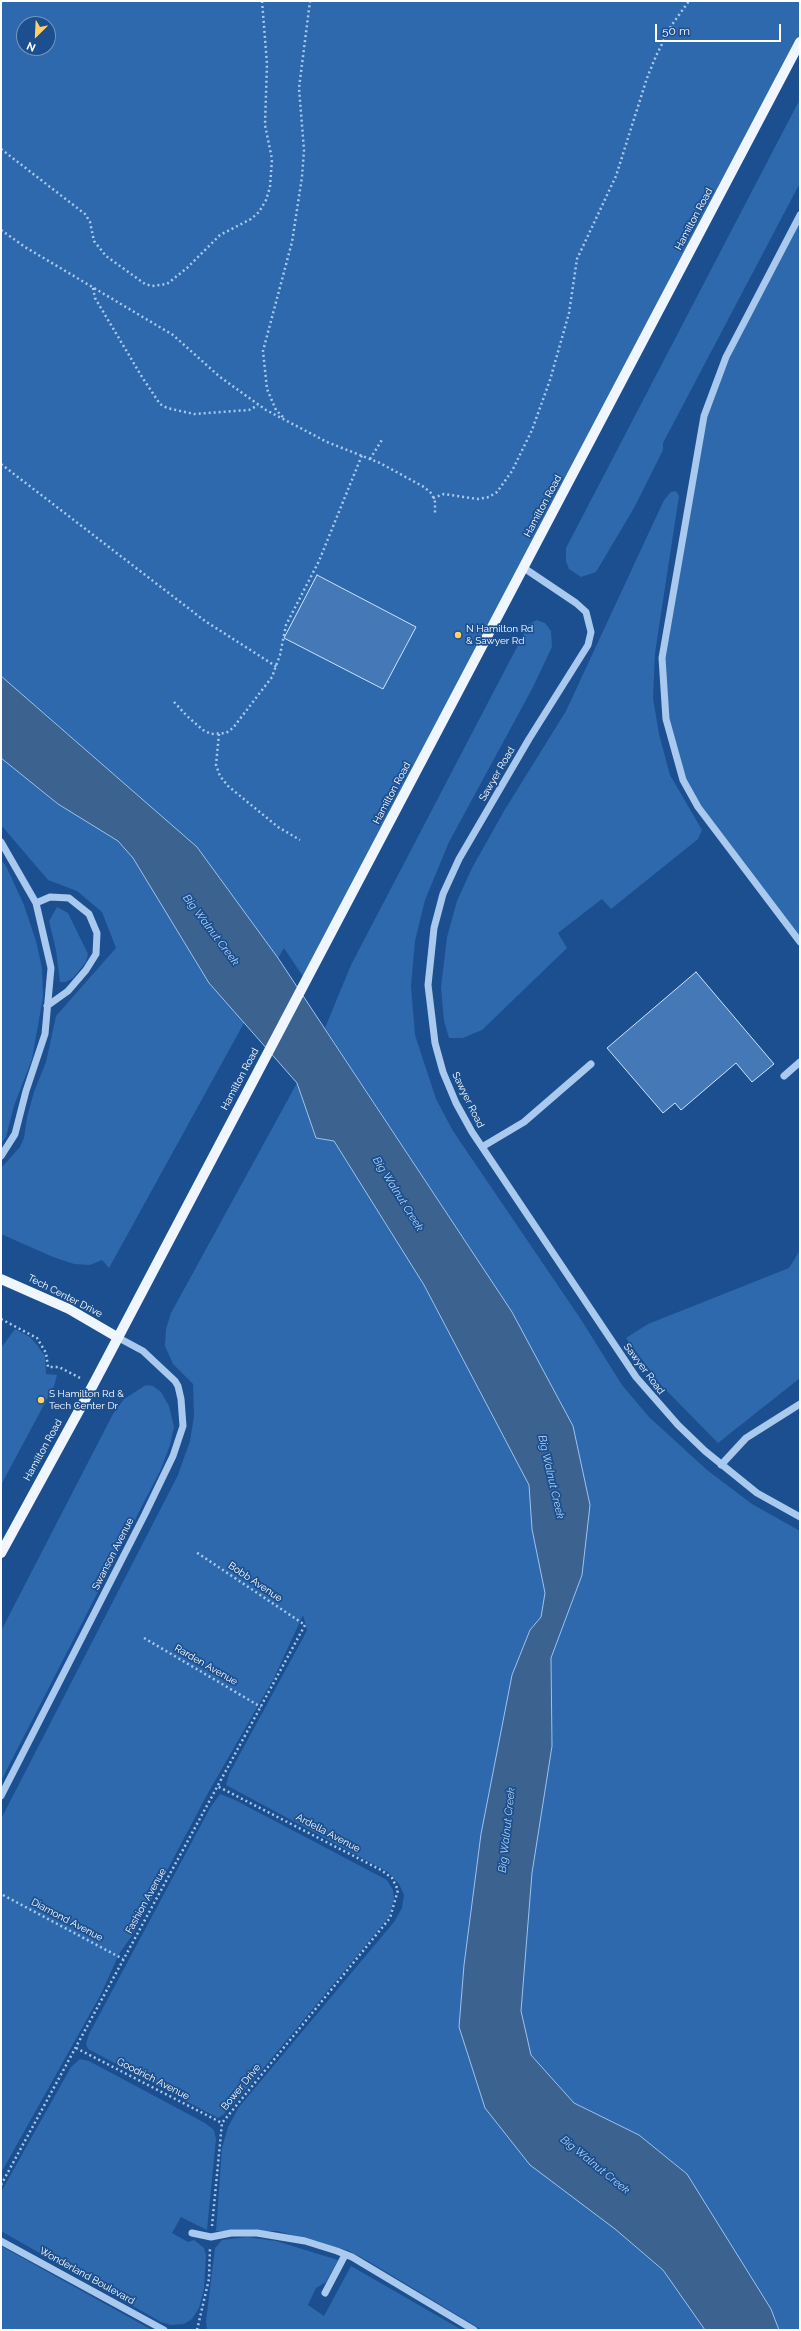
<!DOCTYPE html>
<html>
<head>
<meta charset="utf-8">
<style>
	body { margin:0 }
	#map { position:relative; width:801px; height:2331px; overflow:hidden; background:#1b4f8f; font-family:Raleway,sans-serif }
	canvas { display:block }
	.frame { position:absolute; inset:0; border:2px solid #fff; pointer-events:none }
	.north { position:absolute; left:16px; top:16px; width:40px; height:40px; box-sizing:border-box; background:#1b4f8f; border:1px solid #7695bc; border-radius:50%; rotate:204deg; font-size:11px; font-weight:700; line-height:16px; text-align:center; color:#fff }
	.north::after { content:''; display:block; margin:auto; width:14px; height:18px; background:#ffd166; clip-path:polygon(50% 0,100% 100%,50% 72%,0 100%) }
	.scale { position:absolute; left:655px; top:24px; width:126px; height:18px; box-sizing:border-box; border:2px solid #fff; border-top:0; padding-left:5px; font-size:12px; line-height:14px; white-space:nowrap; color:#fff; -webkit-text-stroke:3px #1b4f8f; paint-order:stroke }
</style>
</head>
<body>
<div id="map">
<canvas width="801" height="2331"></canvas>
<div class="frame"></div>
<div class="north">N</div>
<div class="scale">50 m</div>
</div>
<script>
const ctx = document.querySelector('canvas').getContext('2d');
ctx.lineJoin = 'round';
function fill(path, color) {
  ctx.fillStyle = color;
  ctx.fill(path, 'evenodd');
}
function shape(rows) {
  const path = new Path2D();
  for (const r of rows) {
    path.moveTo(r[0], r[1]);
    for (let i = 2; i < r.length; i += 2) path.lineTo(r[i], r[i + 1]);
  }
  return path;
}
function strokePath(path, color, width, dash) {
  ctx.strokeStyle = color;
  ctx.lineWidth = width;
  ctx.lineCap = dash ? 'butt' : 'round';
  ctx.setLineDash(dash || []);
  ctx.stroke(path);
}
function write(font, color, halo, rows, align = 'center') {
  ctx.font = font + ' Raleway,sans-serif';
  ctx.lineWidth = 3.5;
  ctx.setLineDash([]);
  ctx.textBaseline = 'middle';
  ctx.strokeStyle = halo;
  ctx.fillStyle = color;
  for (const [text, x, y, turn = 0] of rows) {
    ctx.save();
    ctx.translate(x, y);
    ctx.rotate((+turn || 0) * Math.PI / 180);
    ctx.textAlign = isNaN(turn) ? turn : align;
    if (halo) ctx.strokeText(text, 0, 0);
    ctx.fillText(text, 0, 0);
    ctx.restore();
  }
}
fill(shape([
	[1,1,800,1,800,42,306,981,284,948,278,958,197,847,1,676],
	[24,24,48,24,48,48,24,48],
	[800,99,800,183,663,443,663,450,634,508,596,572,581,577,569,569,566,561,566,548],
	[800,215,800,942,698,807,673,750,662,658,704,416,726,357],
	[676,491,679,496,655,653,653,698,659,734,670,775,702,830,698,839,611,909,602,899,558,933,567,948,482,1030,463,1038,449,1038,444,1021,441,987,447,937,457,901,472,868,504,811,566,711,664,500,671,492],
	[537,620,545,623,551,631,552,647,533,687,449,842,425,900,415,941,411,986,415,1035,436,1099,453,1131,580,1318,622,1385,649,1417,707,1470,752,1504,800,1531,800,2330,779,2330,771,2309,687,2174,639,2135,574,2103,531,2055,521,2011,532,1873,552,1746,551,1658,582,1575,512,1312,325,1028,351,965,529,624],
	[1,758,58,804,118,841,133,858,209,983,244,1023,109,1268,102,1260,90,1265,74,1264,53,1257,1,1234,1,1168,20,1147,24,1138,27,1117,34,1092,46,1062,56,1016,116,948,102,912,77,891,48,880,1,825],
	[1,860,6,866,24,905,36,941,42,968,43,997,32,1059,14,1106,6,1137,1,1144],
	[57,907,68,913,88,954,86,962,73,978,66,982,60,982,56,950,49,921],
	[297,1083,316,1138,334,1141,424,1285,529,1485,532,1529,545,1593,541,1617,530,1630,512,1675,481,1834,464,1965,459,2027,485,2108,615,2229,663,2270,705,2330,482,2330,368,2261,347,2250,277,2231,216,2231,222,2148,228,2127,239,2107,394,1922,402,1908,404,1895,399,1884,388,1872,226,1785,229,1774,303,1638,307,1630,303,1615,274,1678,208,1793,134,1933,119,1954,101,1994,1,2173,1,1819,178,1475,190,1441,194,1416,193,1384,173,1364,165,1346,166,1329,171,1313],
	[800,1250,800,1378,718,1443,660,1384,626,1338,648,1324,789,1268],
	[15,1329,30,1337,37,1345,45,1356,46,1374,57,1375,54,1386,1,1485,1,1348],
	[146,1385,153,1386,161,1392,169,1406,174,1427,170,1445,161,1469,1,1781,1,1631,113,1414,124,1399],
	[220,1794,235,1800,387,1880,393,1890,394,1899,389,1917,237,2100,223,2115,218,2118,88,2049,86,2044,89,2034,210,1808],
	[80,2059,89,2061,205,2123,214,2130,216,2139,207,2230,181,2217,172,2233,188,2242,194,2240,204,2248,206,2255,204,2289,199,2308,192,2319,184,2324,171,2325,161,2322,1,2231,1,2192,71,2067],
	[247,2237,276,2241,338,2260,326,2282,316,2288,308,2305,324,2316,351,2266,462,2330,207,2330,206,2321,215,2248,222,2240],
	[1,2246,152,2330,1,2330]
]), '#2e69ad');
const water = shape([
	[1,676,197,847,278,958,512,1312,573,1426,590,1505,582,1575,551,1658,552,1746,532,1873,521,2011,531,2055,574,2103,639,2135,687,2174,771,2309,779,2330,705,2330,663,2270,615,2229,530,2165,485,2108,459,2027,464,1965,481,1834,512,1675,530,1630,541,1617,545,1593,532,1529,529,1485,424,1285,334,1141,316,1138,297,1083,209,983,133,858,118,841,58,804,1,758,1,676]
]);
fill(water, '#3c6290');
strokePath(water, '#9cc4f0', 1);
const building = shape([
	[317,575,416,627,383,689,284,638,317,575],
	[696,972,774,1064,752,1082,736,1063,681,1110,675,1103,663,1113,607,1048,696,972]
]);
fill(building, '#4478b7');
strokePath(building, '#cfe3fa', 1);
strokePath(shape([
	[1,149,85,214,90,222,94,241,106,256,145,284,152,286,167,284,187,268,220,235,251,219,259,212,266,200,270,187,272,159,265,125,267,64,262,1],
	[1,230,25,247,173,335,220,377,266,410,327,442,380,463,424,487,432,494,435,502,435,515],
	[93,288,95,298,142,377,160,404,167,408,194,414,249,410,258,405],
	[283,417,276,410,267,389,263,351,292,242,302,177,304,150,299,88,310,1],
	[370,459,383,438],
	[1,464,205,621,277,667],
	[433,498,444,494,478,499,489,497,497,492,512,471,532,430,550,380,569,313,577,259,616,176,647,78,656,56,671,26,689,1],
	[174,702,187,716,203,730,211,734,226,733,233,728,272,677,280,655,286,625,319,561,362,455],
	[219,734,216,765,220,776,228,786,278,827,300,840],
	[1,1319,37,1338,46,1353,48,1367,59,1367,82,1379],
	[144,1638,261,1707],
	[3,1895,123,1959],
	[76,2048,222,2123],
	[1,2185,305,1625,196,1552],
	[212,2226,222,2123,390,1918,398,1890,392,1878,381,1870,217,1786],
	[197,2330,209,2279,210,2247]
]), '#a9c9ee', 2.5, [2, 3]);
strokePath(shape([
	[800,215,726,357,704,416,662,658,666,719,683,780,698,807,800,942],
	[524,568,576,603,586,612,591,632,588,645,529,739,459,859,443,894,434,928,428,985,435,1043,443,1072,456,1103,472,1132,636,1377,678,1425,705,1451,757,1493,800,1517],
	[1,842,36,903,51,968,45,1034,26,1091,15,1134,1,1156],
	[36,903,50,897,69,898,89,914,97,933,96,954,86,970,68,991,47,1006],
	[784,1076,800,1062],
	[482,1147,524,1122,591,1064],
	[721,1465,746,1438,800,1404],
	[1,1796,145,1514,173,1456,183,1426,181,1399,178,1386,175,1381,143,1351,117,1337],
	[192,2233,211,2237,231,2233,257,2233,305,2241,337,2251,352,2257,474,2330],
	[1,2241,164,2330],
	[325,2293,345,2255]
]), '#a9c9ee', 7);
strokePath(shape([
	[1,1279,69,1309,117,1337],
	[1,1553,93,1385,800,42]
]), '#f0f6ff', 10);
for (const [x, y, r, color] of [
	[458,635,4,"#ffd166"],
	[41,1400,4,"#ffd166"]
]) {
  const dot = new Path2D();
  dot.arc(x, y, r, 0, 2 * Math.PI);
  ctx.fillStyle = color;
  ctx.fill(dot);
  strokePath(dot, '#1b4f8f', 1.5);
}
write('10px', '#fff', '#1b4f8f', [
	["Hamilton Road",694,219,-62],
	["Hamilton Road",543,506,-62],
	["Sawyer Road",497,774,-60],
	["Hamilton Road",392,793,-62],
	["Hamilton Road",240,1079,-62],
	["Sawyer Road",468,1100,64],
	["Tech Center Drive",65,1296,27],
	["Sawyer Road",644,1369,53],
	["Hamilton Road",43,1450,-61],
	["Swanson Avenue",113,1554,-63],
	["Bobb Avenue",255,1582,34],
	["Rarden Avenue",206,1665,30],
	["Ardella Avenue",328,1833,28],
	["Fashion Avenue",146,1901,-61],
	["Diamond Avenue",67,1920,28],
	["Goodrich Avenue",153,2079,27],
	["Bower Drive",241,2087,-51],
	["Wonderland Boulevard",87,2276,29]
]);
write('10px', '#fff', '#1b4f8f', [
	["N Hamilton Rd",466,629],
	["& Sawyer Rd",466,641],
	["S Hamilton Rd &",49,1394],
	["Tech Center Dr",49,1406]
], 'left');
write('italic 11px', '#b5d3f5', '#1b4f8f', [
	["Big Walnut Creek",211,930,53],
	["Big Walnut Creek",398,1194,58],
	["Big Walnut Creek",551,1477,77],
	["Big Walnut Creek",507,1830,-84],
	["Big Walnut Creek",595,2165,39]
]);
</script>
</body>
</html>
